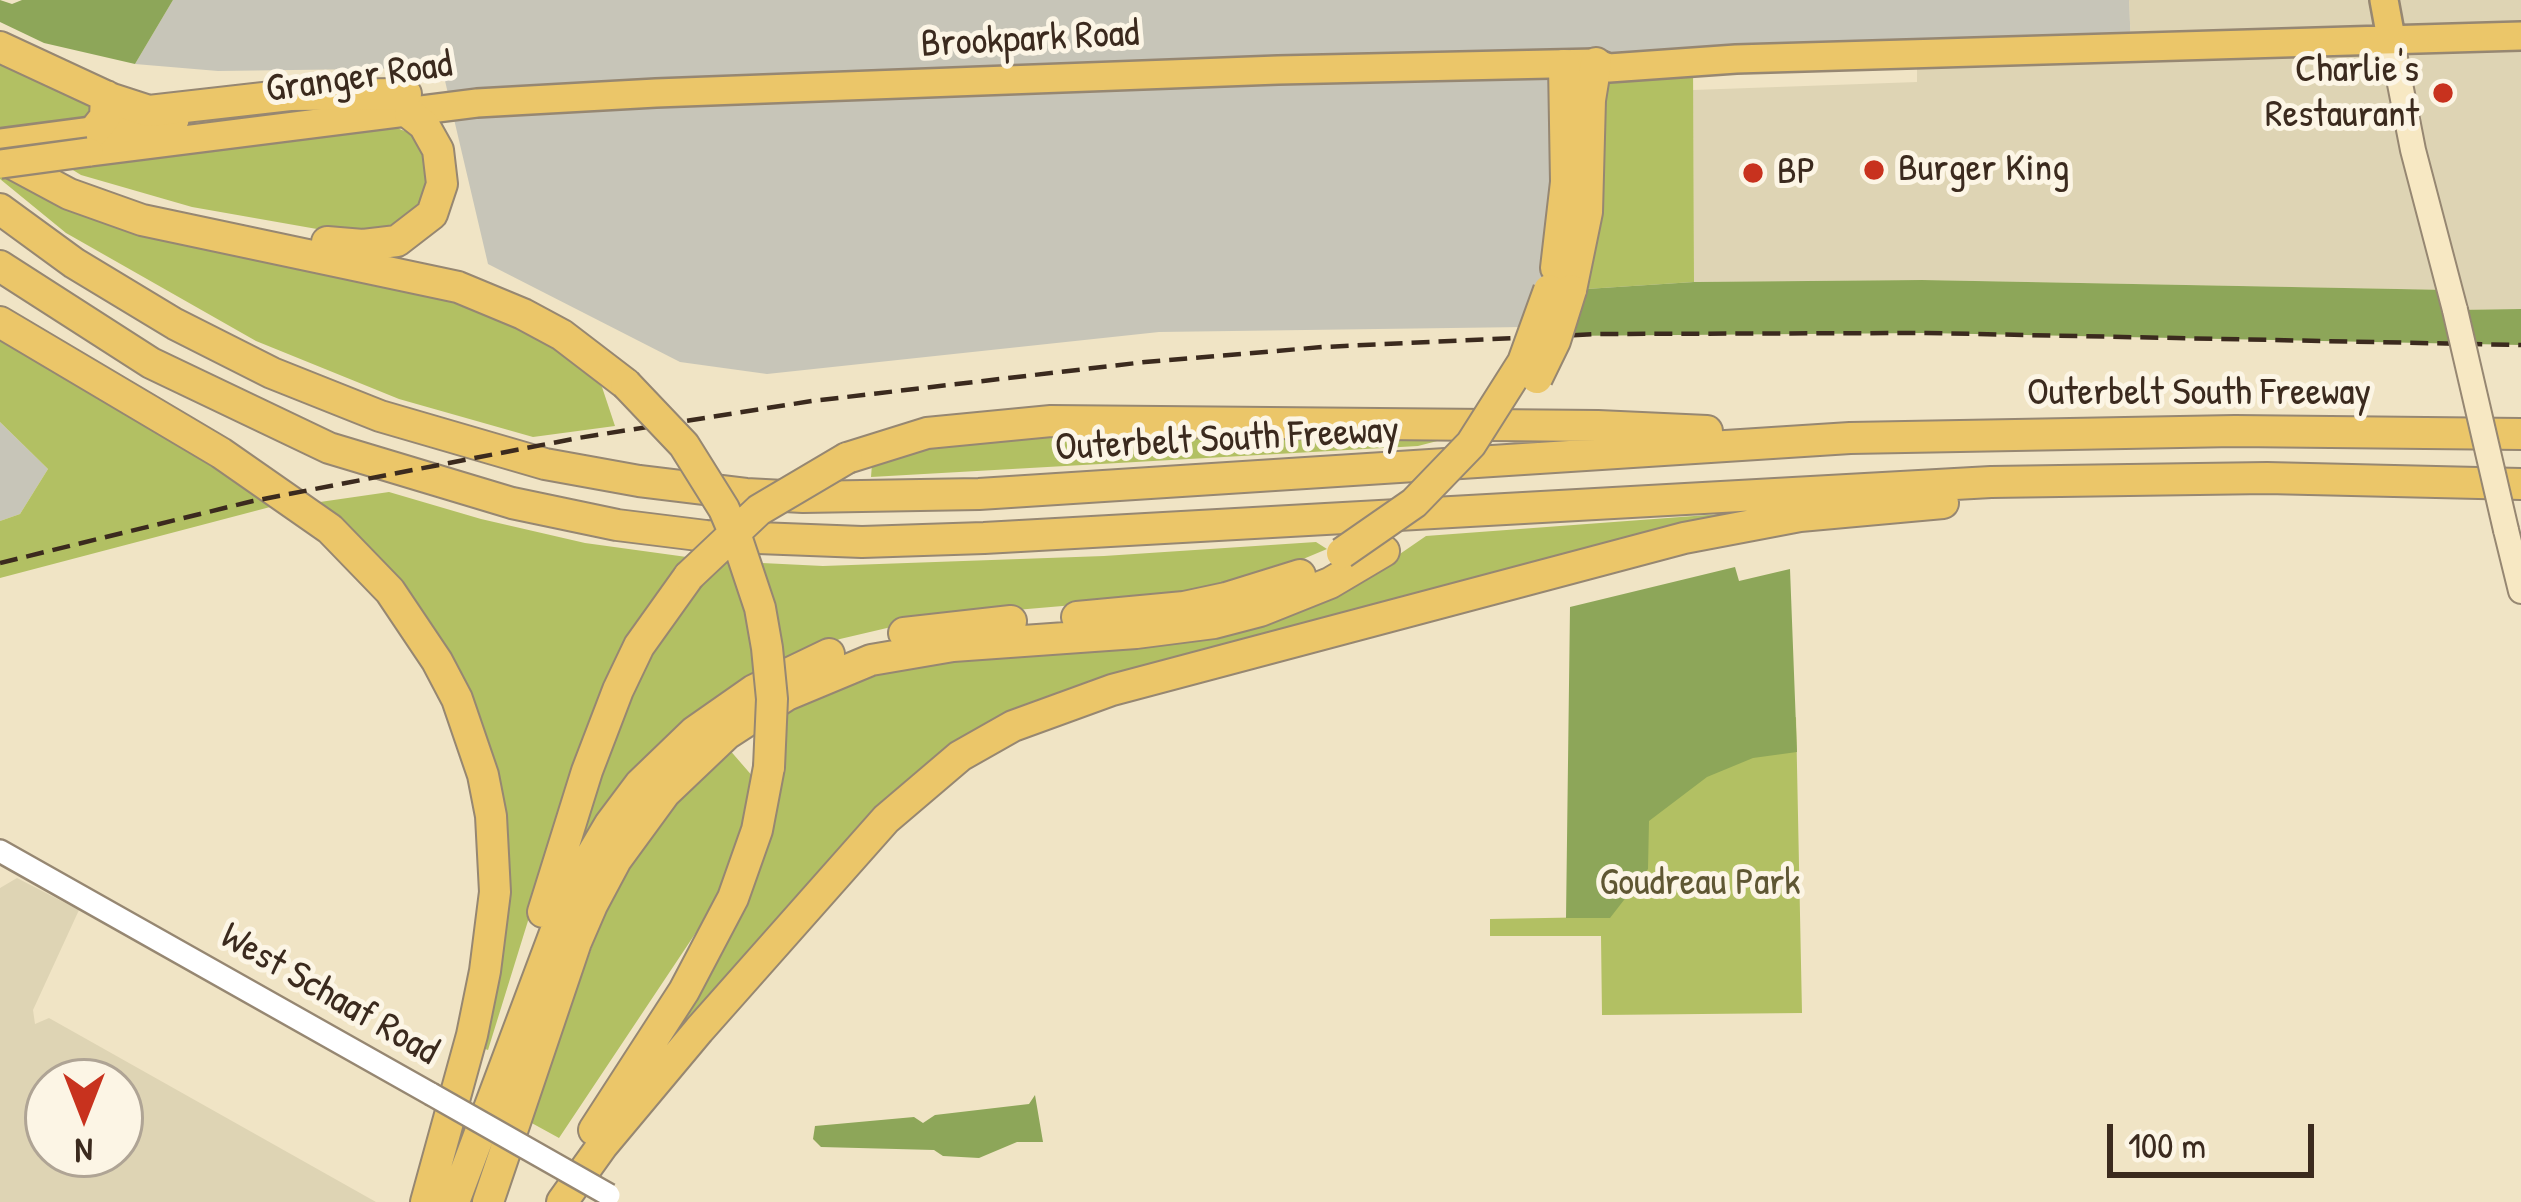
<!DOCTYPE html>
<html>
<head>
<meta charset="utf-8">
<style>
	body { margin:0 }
	#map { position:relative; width:2521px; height:1202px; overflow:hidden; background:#f0e4c5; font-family:"Patrick Hand",sans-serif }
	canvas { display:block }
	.north { position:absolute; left:24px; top:1058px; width:120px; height:120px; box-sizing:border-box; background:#fcf5e5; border:3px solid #afa495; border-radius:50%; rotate:180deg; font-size:33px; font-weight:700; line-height:48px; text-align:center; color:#3b2a1e }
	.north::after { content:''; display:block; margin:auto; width:42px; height:54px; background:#c8321e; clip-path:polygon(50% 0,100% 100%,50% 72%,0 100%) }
	.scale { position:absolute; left:2107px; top:1124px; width:207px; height:54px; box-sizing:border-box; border:6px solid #3b2a1e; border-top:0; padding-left:15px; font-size:36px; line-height:42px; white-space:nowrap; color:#3b2a1e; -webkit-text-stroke:9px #fcf5e5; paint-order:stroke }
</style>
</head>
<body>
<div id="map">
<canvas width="2521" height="1202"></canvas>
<div class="north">N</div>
<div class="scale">100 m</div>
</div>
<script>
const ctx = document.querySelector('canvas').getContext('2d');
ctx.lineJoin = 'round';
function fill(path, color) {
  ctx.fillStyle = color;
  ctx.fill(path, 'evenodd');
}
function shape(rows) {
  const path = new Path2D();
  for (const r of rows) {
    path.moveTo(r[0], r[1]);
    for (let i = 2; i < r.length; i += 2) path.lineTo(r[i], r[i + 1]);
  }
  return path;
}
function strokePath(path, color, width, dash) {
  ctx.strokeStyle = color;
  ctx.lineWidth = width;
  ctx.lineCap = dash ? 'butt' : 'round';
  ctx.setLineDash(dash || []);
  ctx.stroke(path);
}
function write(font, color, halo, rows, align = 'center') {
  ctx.font = font + ' "Patrick Hand",sans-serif';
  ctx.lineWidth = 10;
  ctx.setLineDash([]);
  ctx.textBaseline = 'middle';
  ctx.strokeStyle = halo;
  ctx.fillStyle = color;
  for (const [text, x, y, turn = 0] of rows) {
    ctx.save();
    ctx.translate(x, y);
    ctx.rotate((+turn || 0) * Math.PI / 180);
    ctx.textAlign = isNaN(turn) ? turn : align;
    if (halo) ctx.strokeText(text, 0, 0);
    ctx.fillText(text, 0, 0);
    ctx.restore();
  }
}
fill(shape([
	[2129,0,2521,0,2521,309,2455,310,2449,290,1922,280,1694,282,1693,90,1917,82,1917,53,2131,46],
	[17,878,79,910,33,1010,35,1024,49,1018,376,1202,0,1202,0,888],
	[48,1082,120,1082,120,1154,48,1154]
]), '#ded4b4');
fill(shape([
	[173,0,2129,0,2131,46,1609,68,1557,182,1545,268,1524,327,1159,332,767,374,680,362,488,264,442,68,218,71,135,64],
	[0,422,48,469,20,514,0,521]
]), '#c7c5b8');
fill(shape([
	[1693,60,1694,282,1571,290,1596,63],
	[0,61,137,95,234,96,234,102,0,130],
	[392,126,412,134,428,151,433,182,414,220,368,238,192,207,81,175,68,167],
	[15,173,428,291,495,316,567,354,602,387,615,426,533,437,399,399,256,341,66,233,0,179,0,175],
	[0,322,293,501,0,578,0,521,20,514,48,469,0,422],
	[990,434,1445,439,1418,446,871,477,872,464,908,450],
	[389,492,481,519,585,543,694,558,571,782,488,1050,482,1048,492,761,313,503],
	[1721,514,1722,524,992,728,643,1087,678,1021,786,708,847,680,1362,580,1426,536],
	[1316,542,1327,549,1265,575,1156,598,934,617,840,639,783,663,762,563,823,566,1104,556],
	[726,555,750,630,757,673,565,863,615,717,662,630],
	[1796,717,1802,1013,1602,1015,1601,936,1490,936,1490,919,1600,917,1603,793],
	[728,748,754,778,742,836,726,879,703,922,559,1138,528,1121,607,906,631,861,664,812]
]), '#b2c063');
fill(shape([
	[0,0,12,4,22,0,173,0,135,64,44,43,0,22],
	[1922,280,2450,290,2455,310,2521,309,2521,345,1926,333,1557,336,1571,290,1694,282],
	[1735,567,1739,581,1790,569,1797,752,1753,758,1707,777,1649,821,1648,869,1610,918,1566,918,1570,607],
	[1035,1095,1043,1142,1017,1142,979,1158,943,1156,934,1150,821,1147,813,1139,815,1126,914,1117,923,1123,935,1115,1029,1104]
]), '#8da659');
const tertiary = shape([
	[0,851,431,1094]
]);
const secondary = shape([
	[2391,38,2413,150,2455,310],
	[2506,530,2521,591]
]);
const primary = shape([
	[2384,0,2391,38],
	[0,143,175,120],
	[89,152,477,103,656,93,1278,70,1596,63,1609,68,1736,59,2521,36]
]);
const motorway = shape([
	[0,47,112,99,149,111,290,95,406,94],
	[94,131,105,117,106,96],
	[0,157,69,194,142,220,458,287,523,314,562,335,626,384],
	[0,209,74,263,175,324,272,373,380,416,545,464,639,481,746,494,803,497,979,494,1850,438,2235,431,2521,434],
	[327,242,363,245,397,241,432,214,442,184,438,150,424,125,410,114],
	[0,266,151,363,329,448,512,503,617,525,706,536,862,542,984,538,1991,482,2267,478,2521,484],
	[1556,268,1566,182,1564,65],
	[1571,290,1587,212,1590,100,1596,63],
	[0,322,221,453,330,529,390,591,437,661,457,699,483,775,491,816,495,892,485,971,472,1035,426,1202],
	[847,458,927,433,1051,421,1598,426,1707,431],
	[1077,617,1184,607,1226,598,1300,575],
	[904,633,1011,621],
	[543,912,587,771,618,690,639,646,689,576],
	[594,1130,684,991,733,898,757,830,769,767],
	[454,1202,571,890,610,824,640,784,694,732,754,690,829,654],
	[488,1202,576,942,592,905,616,860,665,793,727,734,787,695,871,660,953,646,1136,633,1214,623,1260,611,1330,583,1384,551],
	[562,1202,602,1146,699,1030,886,819,960,756,1013,726,1112,690,1684,538,1800,516,1943,503]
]);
strokePath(tertiary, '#968772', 26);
strokePath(secondary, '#968772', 28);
strokePath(primary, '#968772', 32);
strokePath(motorway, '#968772', 34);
strokePath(tertiary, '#fff', 21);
strokePath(secondary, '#f7e8c3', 24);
strokePath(primary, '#ebc669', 27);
strokePath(motorway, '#ebc669', 30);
strokePath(shape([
	[0,563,253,501,578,438,812,401,1145,362,1323,347,1599,334,1926,333,2521,345]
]), '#3b2a1e', 4.5, [18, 9]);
const tertiaryBridge = shape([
	[431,1094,609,1195]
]);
const secondaryBridge = shape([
	[2455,310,2506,530]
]);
const primaryBridge = shape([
	[0,164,89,152]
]);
const motorwayBridge = shape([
	[1537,378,1555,341,1571,290],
	[626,384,684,445,724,509,738,542,760,608,767,648,772,699,769,767],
	[1342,553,1414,503,1471,444,1523,362,1549,290],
	[689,576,759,510,847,458]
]);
strokePath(tertiaryBridge, '#968772', 26, []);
strokePath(secondaryBridge, '#968772', 28, []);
strokePath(primaryBridge, '#968772', 32, []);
strokePath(motorwayBridge, '#968772', 34, []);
strokePath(tertiaryBridge, '#fff', 21);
strokePath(secondaryBridge, '#f7e8c3', 24);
strokePath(primaryBridge, '#ebc669', 27);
strokePath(motorwayBridge, '#ebc669', 30);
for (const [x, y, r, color] of [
	[2443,93,12,"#c8321e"],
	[1874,170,12,"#c8321e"],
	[1753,173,12,"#c8321e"]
]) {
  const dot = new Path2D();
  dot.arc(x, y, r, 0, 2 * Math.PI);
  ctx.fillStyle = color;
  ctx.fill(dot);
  strokePath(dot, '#fcf5e5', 4.5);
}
write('39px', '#3b2a1e', '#fcf5e5', [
	["Brookpark Road",1030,40,-3],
	["Granger Road",359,78,-8],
	["Outerbelt South Freeway",2199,394],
	["Outerbelt South Freeway",1227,440,-3],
	["West Schaaf Road",329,995,30]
]);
write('39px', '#3b2a1e', '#fcf5e5', [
	["Charlie's",2419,71,"right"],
	["Restaurant",2419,116,"right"],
	["Burger King",1898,170],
	["BP",1777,173]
], 'left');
write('39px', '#5f5733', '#fcf5e5', [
	["Goudreau Park",1700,884]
]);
</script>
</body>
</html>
